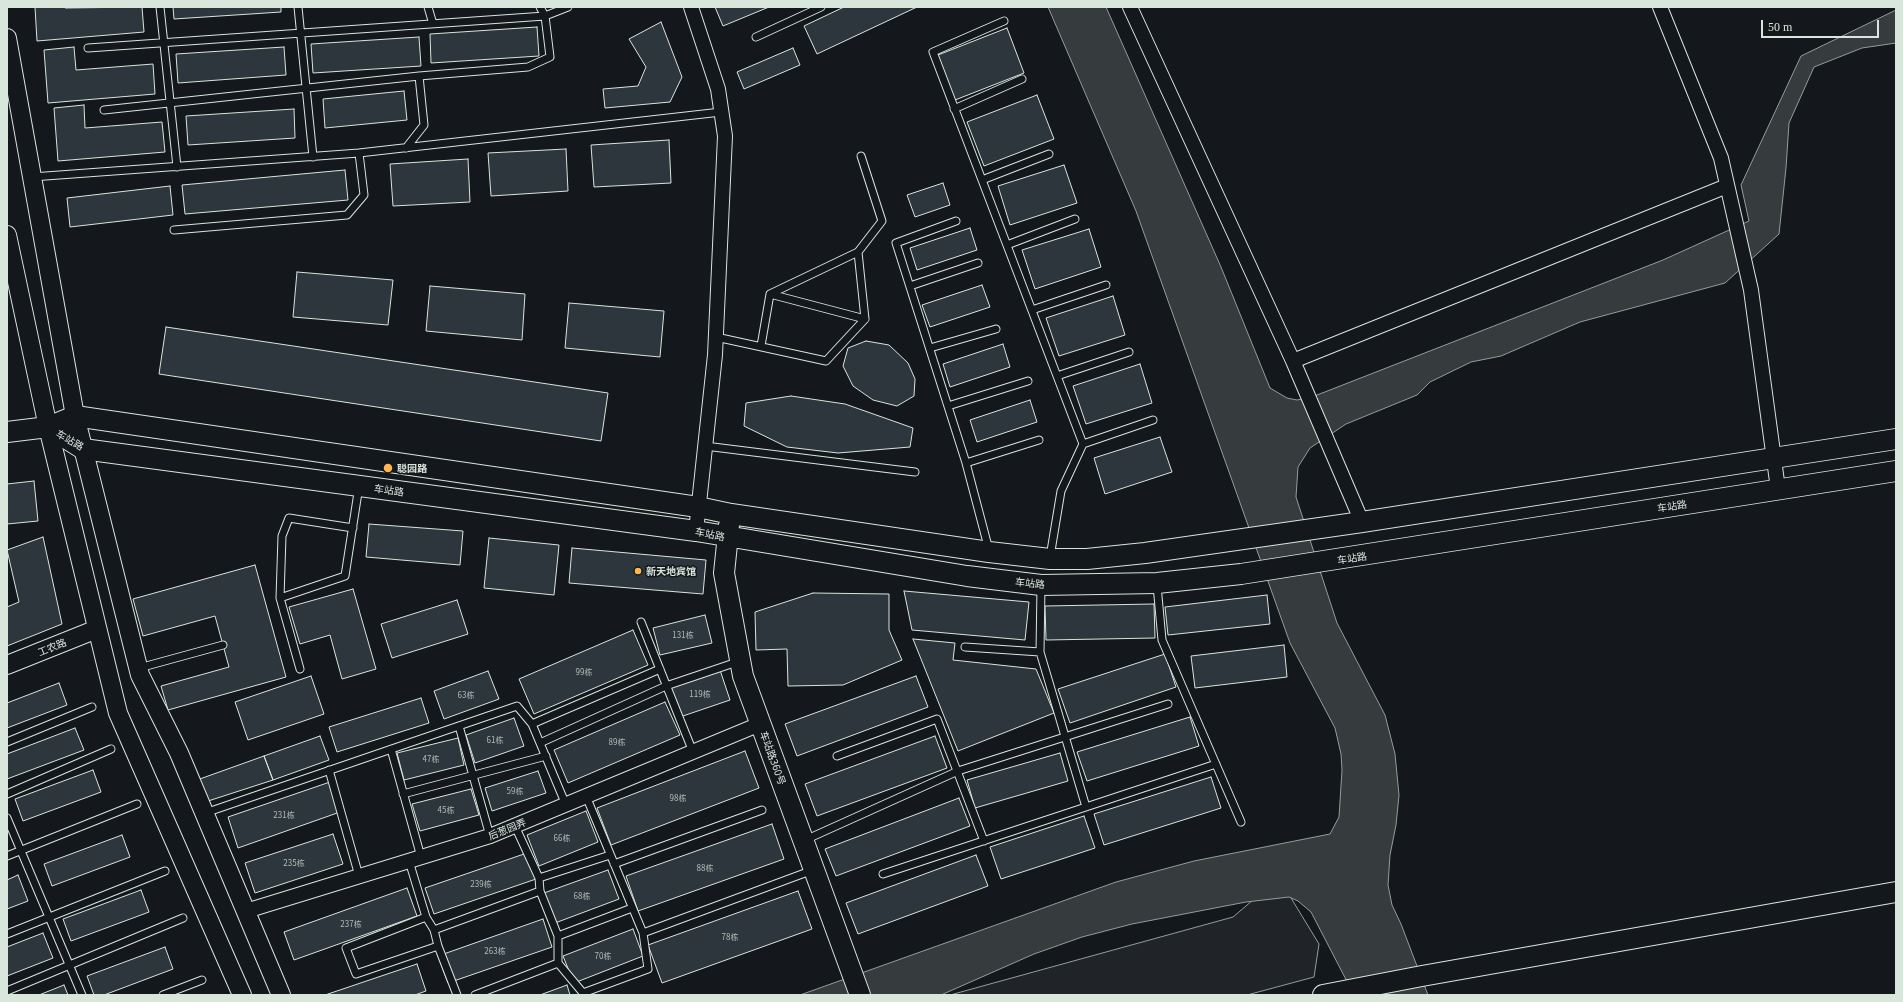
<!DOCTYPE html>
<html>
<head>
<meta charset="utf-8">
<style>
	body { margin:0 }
	#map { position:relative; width:1903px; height:1002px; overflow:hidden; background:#14181c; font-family:Georgia,serif }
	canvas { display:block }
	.frame { position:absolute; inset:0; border:8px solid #d8e6dc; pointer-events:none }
	.scale { position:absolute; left:1761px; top:20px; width:118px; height:18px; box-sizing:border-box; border:2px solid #d8e6dc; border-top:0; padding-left:5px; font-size:12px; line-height:14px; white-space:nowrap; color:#d8e6dc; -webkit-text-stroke:3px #14181c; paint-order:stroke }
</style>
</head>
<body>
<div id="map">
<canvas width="1903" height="1002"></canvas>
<div class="frame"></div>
<div class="scale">50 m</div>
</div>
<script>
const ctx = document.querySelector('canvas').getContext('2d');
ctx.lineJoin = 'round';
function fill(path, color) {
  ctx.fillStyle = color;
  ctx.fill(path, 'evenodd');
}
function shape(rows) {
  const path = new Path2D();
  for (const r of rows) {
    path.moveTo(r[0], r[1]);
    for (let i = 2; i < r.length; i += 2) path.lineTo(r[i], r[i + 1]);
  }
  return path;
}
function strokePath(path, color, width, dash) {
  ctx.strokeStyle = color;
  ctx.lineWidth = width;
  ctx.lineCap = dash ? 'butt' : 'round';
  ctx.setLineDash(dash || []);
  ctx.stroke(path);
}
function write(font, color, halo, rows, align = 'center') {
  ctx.font = font + ' Georgia,"Noto Sans SC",serif';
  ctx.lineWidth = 3;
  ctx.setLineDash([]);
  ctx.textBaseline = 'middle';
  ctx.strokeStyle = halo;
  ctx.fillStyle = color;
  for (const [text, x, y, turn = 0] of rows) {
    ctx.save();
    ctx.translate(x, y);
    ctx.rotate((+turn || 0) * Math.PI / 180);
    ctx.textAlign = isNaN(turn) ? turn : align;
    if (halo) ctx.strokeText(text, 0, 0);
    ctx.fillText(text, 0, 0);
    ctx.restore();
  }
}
const green = shape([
	[1288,893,1319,944,1314,977,1247,995,950,995,1233,917,1260,894,1288,893]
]);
fill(green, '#202428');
strokePath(green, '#939e99', 1);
const water = shape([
	[1048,7,1106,7,1221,267,1270,388,1287,398,1297,400,1312,397,1663,260,1749,221,1741,185,1801,56,1896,10,1896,43,1862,48,1814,67,1789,123,1786,168,1779,234,1725,283,1580,322,1501,356,1471,362,1430,382,1417,395,1346,424,1310,448,1298,467,1296,497,1337,623,1385,715,1395,754,1399,795,1396,825,1390,855,1388,885,1392,905,1401,924,1428,995,1354,995,1311,912,1298,901,1289,897,1246,902,1132,924,1082,937,1034,954,941,995,800,995,1116,882,1194,861,1330,834,1339,817,1342,770,1341,754,1335,728,1290,643,1136,211,1048,7]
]);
fill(water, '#363b3e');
strokePath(water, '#939e99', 1);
const building = shape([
	[35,7,65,7,65,8,142,7,144,32,37,41,35,7],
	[173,7,281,7,281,12,174,19,173,7],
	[715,7,769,7,723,26,715,7],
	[844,7,917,7,817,54,804,26,844,7],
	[661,22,682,77,670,102,605,108,603,89,638,86,646,67,629,39,661,22],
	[537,27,539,56,431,63,430,34,537,27],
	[1007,28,1024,73,955,100,938,55,1007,28],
	[419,37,421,66,313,73,311,44,419,37],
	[74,47,76,70,153,64,155,94,48,103,44,50,74,47],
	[284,47,286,75,178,83,176,54,284,47],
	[793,48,800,65,744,89,737,72,793,48],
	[404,91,407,120,325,128,323,99,404,91],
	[1037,95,1054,139,984,166,967,122,1037,95],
	[84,105,85,128,162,122,165,152,58,161,54,108,84,105],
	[294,109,295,138,188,145,186,116,294,109],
	[669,140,671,183,594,187,591,145,669,140],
	[566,149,568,191,491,196,488,153,566,149],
	[468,159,470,202,393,206,390,164,468,159],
	[1064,165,1077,203,1010,225,998,186,1064,165],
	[345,170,348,200,185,214,182,185,345,170],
	[943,183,950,205,915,217,907,195,943,183],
	[170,186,173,215,70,227,67,198,170,186],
	[970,228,977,250,917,270,910,248,970,228],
	[1089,229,1101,267,1035,289,1022,250,1089,229],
	[297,272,393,280,388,325,293,317,297,272],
	[982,285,990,307,930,327,922,305,982,285],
	[430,286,525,294,522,340,426,331,430,286],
	[1113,296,1125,335,1059,356,1046,318,1113,296],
	[569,303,664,311,660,357,565,348,569,303],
	[166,327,608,393,601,441,159,374,166,327],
	[866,341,889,345,908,363,915,379,914,396,897,406,873,400,853,386,843,366,848,348,866,341],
	[1003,344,1010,367,950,387,943,364,1003,344],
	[1140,364,1152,403,1086,424,1073,386,1140,364],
	[791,396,845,404,913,428,910,447,838,453,787,447,744,426,746,403,791,396],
	[1030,400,1037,422,977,442,970,420,1030,400],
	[1160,437,1172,472,1105,494,1094,458,1160,437],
	[34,481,38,521,7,524,7,484,34,481],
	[369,524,463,531,460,565,366,557,369,524],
	[43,537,62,624,7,646,7,607,19,602,7,550,43,537],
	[489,538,559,545,554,595,484,588,489,538],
	[572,548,706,560,703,594,569,583,572,548],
	[255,565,286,677,168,710,161,686,229,667,215,616,143,636,133,599,255,565],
	[353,589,376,669,342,679,330,635,300,644,289,607,353,589],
	[904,591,1029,602,1025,640,912,630,904,591],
	[813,593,889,594,889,630,902,660,843,685,788,686,787,649,756,650,755,612,813,593],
	[1267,595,1270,624,1168,635,1165,607,1267,595],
	[457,600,468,634,392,658,381,624,457,600],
	[1154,604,1155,638,1046,640,1045,606,1154,604],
	[705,615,712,643,660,655,653,628,705,615],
	[633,630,648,665,534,714,519,679,633,630],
	[913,639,955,643,953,660,1036,669,1054,713,958,751,913,639],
	[1284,645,1287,677,1195,688,1191,656,1284,645],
	[1165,654,1176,687,1070,723,1058,689,1165,654],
	[720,670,730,700,680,717,670,687,720,670],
	[488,671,499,699,444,719,434,691,488,671],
	[311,676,324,714,248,740,235,702,311,676],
	[916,676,928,707,797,756,785,724,916,676],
	[59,683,67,705,7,728,7,703,59,683],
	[421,698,429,723,337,752,329,727,421,698],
	[665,702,680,735,568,783,554,750,665,702],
	[1190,717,1199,746,1087,781,1077,752,1190,717],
	[514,718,524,746,475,763,466,735,514,718],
	[75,728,84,750,7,779,7,754,75,728],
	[320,736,329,760,273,780,264,756,320,736],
	[935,736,947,768,817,816,805,784,935,736],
	[458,738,464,765,404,780,397,753,458,738],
	[745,751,759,788,611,845,597,808,745,751],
	[1060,753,1068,781,975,808,967,780,1060,753],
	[264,756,273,780,205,802,197,780,264,756],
	[93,770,101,792,23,821,15,799,93,770],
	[538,771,546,793,492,811,485,788,538,771],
	[1211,777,1221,808,1104,845,1094,814,1211,777],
	[330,782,340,812,238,848,228,817,330,782],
	[471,789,479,815,420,831,412,804,471,789],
	[959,798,970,826,836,876,825,849,959,798],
	[586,811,598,842,539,866,527,835,586,811],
	[1084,816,1095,848,1001,879,990,847,1084,816],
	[772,824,784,859,638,911,626,876,772,824],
	[333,834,343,864,255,893,245,863,333,834],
	[122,835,130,857,52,886,44,864,122,835],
	[527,853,536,879,434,914,425,888,527,853],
	[976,855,988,886,858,934,846,903,976,855],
	[608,870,619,899,555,923,544,893,608,870],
	[18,875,28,901,7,909,7,880,18,875],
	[407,888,417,916,294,960,284,932,407,888],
	[141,890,149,912,71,941,63,919,141,890],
	[798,891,812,929,662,983,648,945,798,891],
	[543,919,552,947,448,983,438,956,543,919],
	[633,929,643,956,574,983,563,956,633,929],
	[43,933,53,958,7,976,7,947,43,933],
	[165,947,173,969,104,995,94,995,87,976,165,947],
	[417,964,426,991,415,995,325,995,417,964],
	[64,985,68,995,39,995,64,985],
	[567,985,570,995,540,995,567,985]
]);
fill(building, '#2c363c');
strokePath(building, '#d8e6dc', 1);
const service = shape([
	[160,7,177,167],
	[298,7,313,157],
	[428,7,433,24],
	[1004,21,933,52,1083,444,1061,491,1050,557],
	[756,37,821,7],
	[88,48,545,16,568,7],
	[954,109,1022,79],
	[104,110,419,76,528,67,550,57,545,16,540,7],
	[406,148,424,125,419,76],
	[32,177,359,153,721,112],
	[982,180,1049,154],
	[956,221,896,243,966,463,989,550],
	[174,230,347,215,364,195,359,153],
	[1007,245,1075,219],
	[858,252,882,221,861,156],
	[910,286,978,263],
	[1032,310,1106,285],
	[716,337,826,361,865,319],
	[761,346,770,294,858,252,865,319,770,294],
	[930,348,996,329],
	[1057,376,1129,352],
	[948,406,1028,381],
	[1083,444,1153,420],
	[705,446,915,472],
	[966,463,1039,440],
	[1157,585,1162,640,1241,822],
	[1041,586,1040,652,1086,807],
	[280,598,282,536,289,518,353,528],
	[641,622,693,752],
	[965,647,1040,652],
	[139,668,223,645],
	[300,669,280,598,345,576,359,486],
	[532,724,660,669],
	[459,726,490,836],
	[7,742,92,707],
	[540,743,666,686,740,661],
	[391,749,421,857],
	[837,756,937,719,984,841],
	[329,770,359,876],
	[7,794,111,749],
	[403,794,546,756],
	[586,796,643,933,813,870],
	[205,813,517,706,532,724,566,805],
	[7,818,82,995],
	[515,826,539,878,540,891,558,936,558,963,583,993,648,969,643,933],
	[805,840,958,771,1168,704],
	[7,856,137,804],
	[409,861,426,917,434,930,438,946,457,995],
	[614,864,762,810],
	[883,874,1216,764],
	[539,878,610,855],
	[426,917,346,948,356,974,438,946],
	[434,930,540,891],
	[7,934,165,871],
	[558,936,632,908],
	[7,991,183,918],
	[163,995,202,980],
	[475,995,558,963]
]);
const minor = shape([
	[691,7,718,89,725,136,715,355,696,531],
	[1130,7,1293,361,1362,522],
	[1660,7,1721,158,1751,290,1778,489],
	[1293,361,1727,186],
	[246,911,490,836,760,724]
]);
const tertiary = shape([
	[7,38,75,416,140,675,179,753,281,995],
	[7,235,48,427,118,713,242,995],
	[7,665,97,629]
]);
const secondary = shape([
	[48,427,83,449,696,531,967,576,1041,585,1157,583,1241,574,1896,471],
	[7,432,48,427,75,416,698,507,731,514,989,552,1050,559,1087,559,1145,553,1362,522,1896,439],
	[729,525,724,573,743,676,860,995],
	[1323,995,1422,976,1896,892]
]);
strokePath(service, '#d8e6dc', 9);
strokePath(minor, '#d8e6dc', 16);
strokePath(tertiary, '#d8e6dc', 20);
strokePath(secondary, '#d8e6dc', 22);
strokePath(service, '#14181c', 7);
strokePath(minor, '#14181c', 14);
strokePath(tertiary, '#14181c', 18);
strokePath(secondary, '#14181c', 20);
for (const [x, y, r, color] of [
	[388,468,5,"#ffb74d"],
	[638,571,4,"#ffb74d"]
]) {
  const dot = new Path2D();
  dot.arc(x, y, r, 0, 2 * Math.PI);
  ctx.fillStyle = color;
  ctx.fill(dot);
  strokePath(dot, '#14181c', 1.5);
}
write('8px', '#adbab4', null, [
	["131栋",683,635],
	["99栋",584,672],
	["119栋",700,694],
	["63栋",466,695],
	["61栋",495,740],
	["89栋",617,742],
	["47栋",431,759],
	["59栋",515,791],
	["98栋",678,798],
	["45栋",446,810],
	["231栋",284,815],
	["66栋",562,838],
	["235栋",294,863],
	["88栋",705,868],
	["239栋",481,884],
	["68栋",582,896],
	["237栋",351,924],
	["78栋",730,937],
	["263栋",495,951],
	["70栋",603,956]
]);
write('10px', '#d8e6dc', '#14181c', [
	["车站路",70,440,30],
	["车站路",389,490,8],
	["车站路",1672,506,-9],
	["车站路",710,534,11],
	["车站路",1352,558,-9],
	["车站路",1030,583,6],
	["工农路",52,647,-22],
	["车站路360号",773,758,70],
	["后葱园弄",507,829,-22]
]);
write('bold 10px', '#d8e6dc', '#14181c', [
	["聪园路",397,468],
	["新天地宾馆",646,571]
], 'left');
</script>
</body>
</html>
